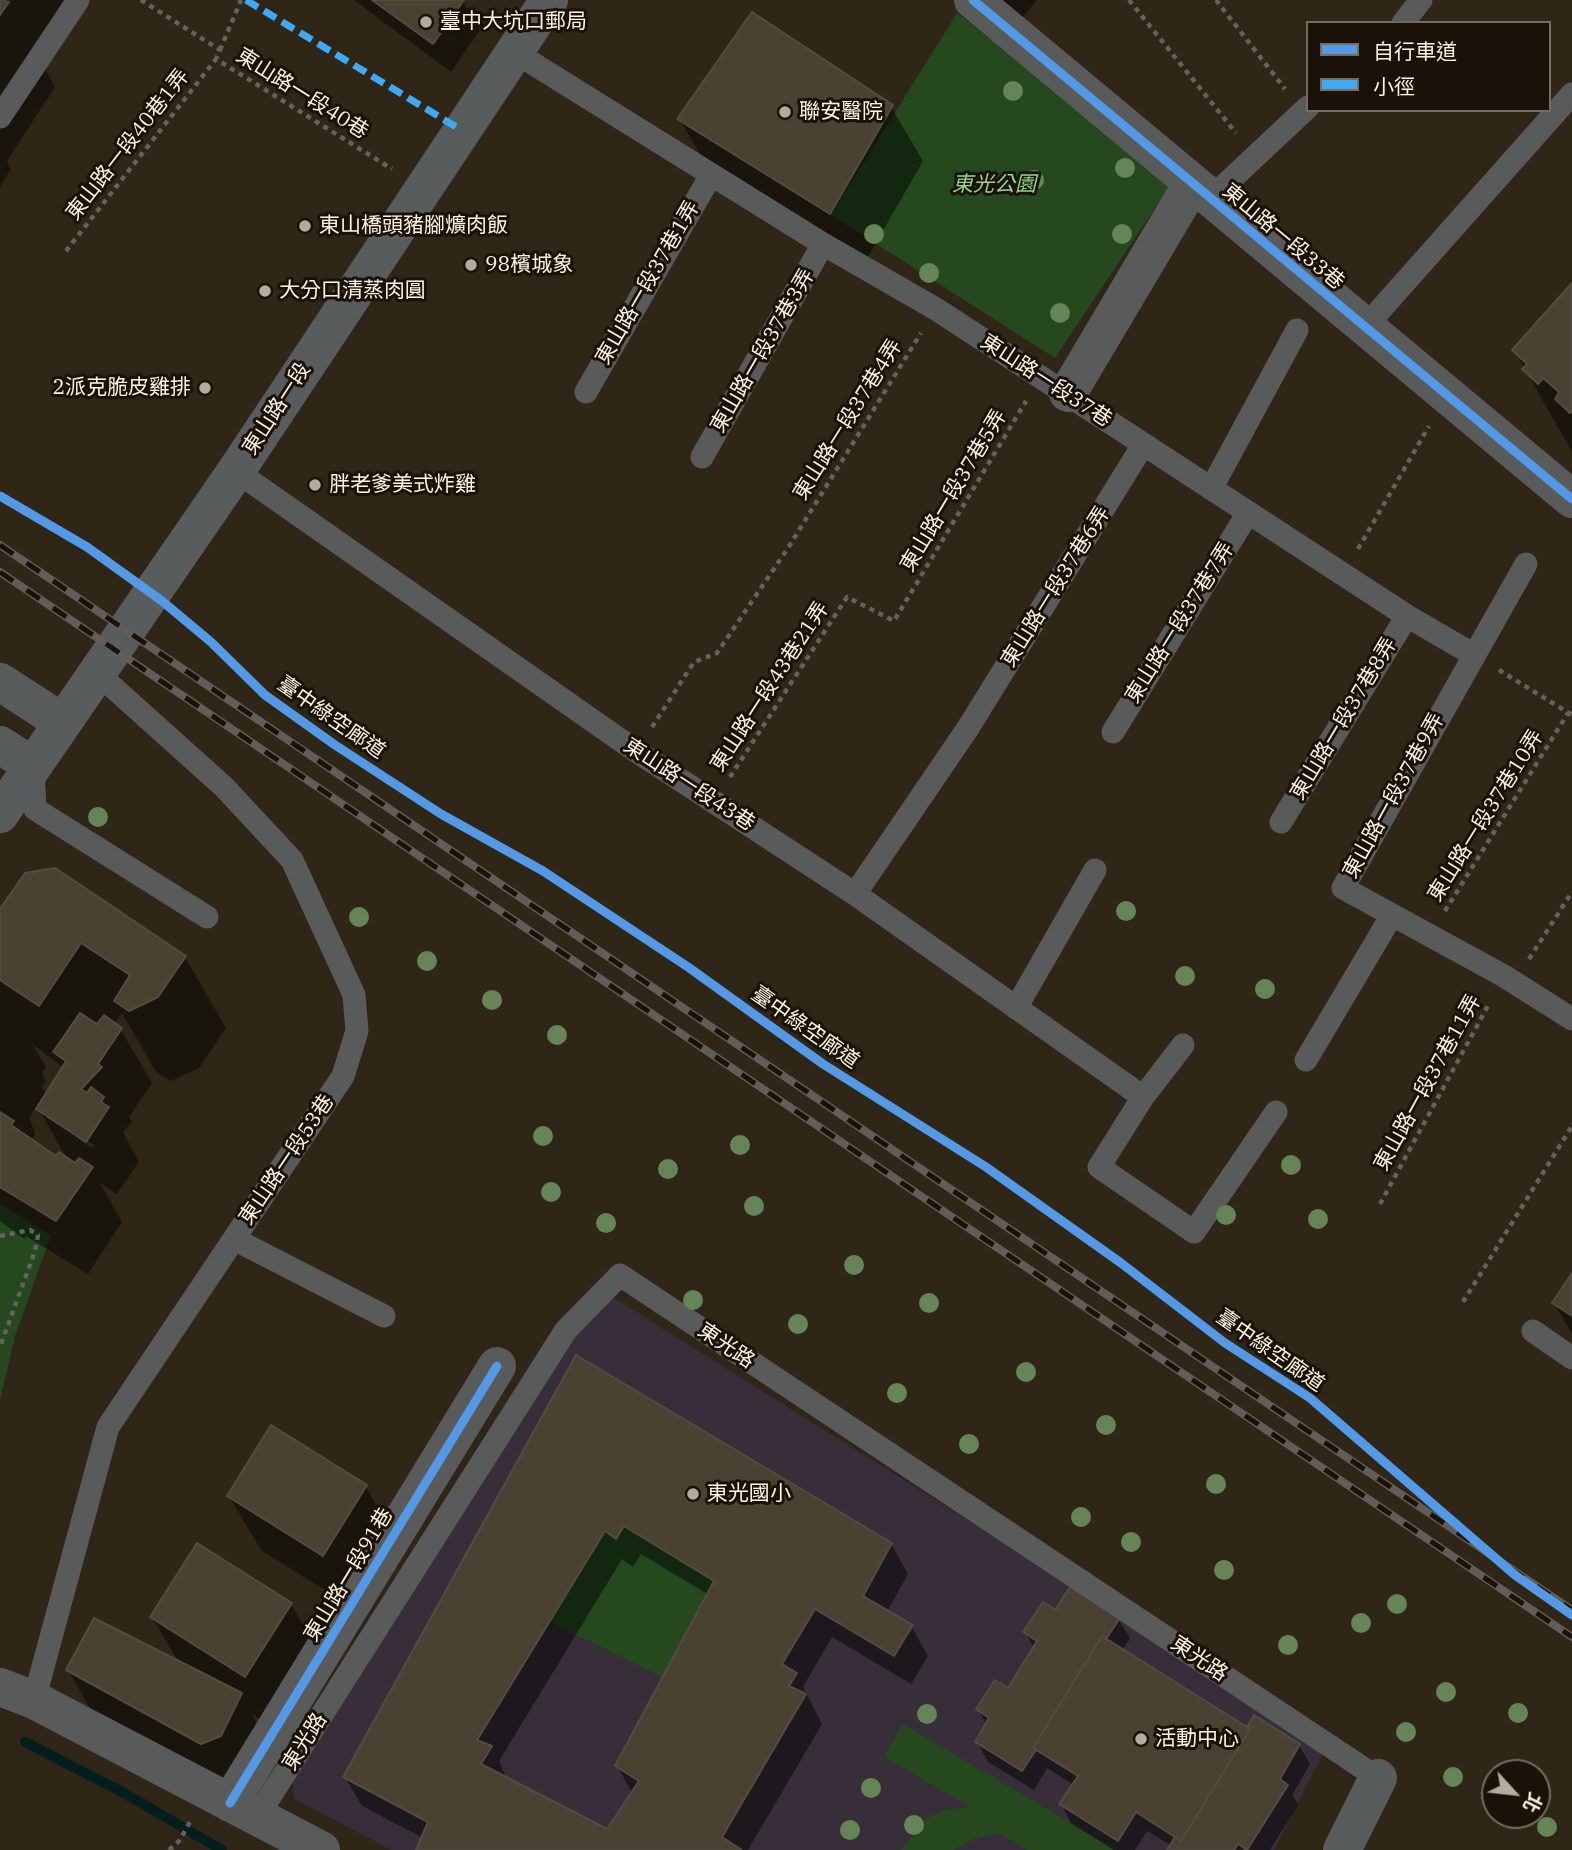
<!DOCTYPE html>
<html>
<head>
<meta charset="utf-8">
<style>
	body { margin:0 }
	#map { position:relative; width:1572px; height:1850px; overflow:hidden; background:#2f2618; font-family:"IBM Plex Serif","Noto Sans TC",serif }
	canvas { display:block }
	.legend { position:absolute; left:1306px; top:21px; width:245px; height:91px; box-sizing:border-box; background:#1a1208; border:2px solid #756c60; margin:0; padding:9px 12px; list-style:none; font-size:21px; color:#fdf2e3 }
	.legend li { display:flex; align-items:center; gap:14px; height:35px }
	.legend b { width:35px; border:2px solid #756c60 }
	.north { position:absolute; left:1481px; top:1759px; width:70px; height:70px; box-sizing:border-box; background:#1a1208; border:2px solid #756c60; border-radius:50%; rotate:117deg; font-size:19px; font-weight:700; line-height:28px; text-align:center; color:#fdf2e3 }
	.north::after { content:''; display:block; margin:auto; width:24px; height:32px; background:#b5ab9c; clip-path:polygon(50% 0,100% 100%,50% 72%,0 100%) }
</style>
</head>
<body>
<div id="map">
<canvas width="1572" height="1850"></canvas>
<ul class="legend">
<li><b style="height:9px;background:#5399e6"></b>自行車道</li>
<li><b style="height:9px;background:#3fa9f5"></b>小徑</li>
</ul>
<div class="north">北</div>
</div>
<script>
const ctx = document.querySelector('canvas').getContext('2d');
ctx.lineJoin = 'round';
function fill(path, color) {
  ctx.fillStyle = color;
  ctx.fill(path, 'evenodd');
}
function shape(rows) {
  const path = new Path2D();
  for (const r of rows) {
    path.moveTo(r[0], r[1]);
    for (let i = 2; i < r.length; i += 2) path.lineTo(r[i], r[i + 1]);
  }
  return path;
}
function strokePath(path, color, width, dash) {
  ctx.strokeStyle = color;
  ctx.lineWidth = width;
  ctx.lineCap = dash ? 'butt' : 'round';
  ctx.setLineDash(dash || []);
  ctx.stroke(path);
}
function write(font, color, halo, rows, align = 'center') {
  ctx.font = font + ' "IBM Plex Serif","Noto Sans TC",serif';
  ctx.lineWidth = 6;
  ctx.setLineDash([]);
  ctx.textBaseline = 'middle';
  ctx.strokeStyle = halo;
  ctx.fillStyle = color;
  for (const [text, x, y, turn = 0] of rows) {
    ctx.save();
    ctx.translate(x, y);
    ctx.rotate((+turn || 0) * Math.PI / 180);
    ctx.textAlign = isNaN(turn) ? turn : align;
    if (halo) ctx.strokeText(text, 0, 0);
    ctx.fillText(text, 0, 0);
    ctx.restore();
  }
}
fill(shape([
	[606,1293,1229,1684,1325,1749,1274,1850,392,1850,294,1799,291,1746,587,1303]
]), '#372e39');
fill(shape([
	[957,13,1173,181,1055,358,831,215],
	[0,1204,51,1235,15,1336,0,1401],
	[624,1526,714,1581,664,1678,550,1622,605,1531,616,1539],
	[903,1724,1117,1850,1028,1850,998,1833,973,1839,954,1850,901,1850,928,1817,945,1810,970,1807,884,1757]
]), '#25481f');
fill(shape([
	[0,0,78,0,39,58,55,87,7,161,11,169,0,187],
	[354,0,462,0,480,30,451,72],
	[990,0,1037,0,1018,23],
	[891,107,923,161,862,267,711,173,680,120],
	[1572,285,1572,452,1514,350],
	[0,912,185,957,226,1028,199,1068,171,1081,156,1072,122,1013,114,1025,121,1030,152,1083,129,1117,132,1122,123,1132,139,1162,117,1194,100,1183,122,1222,88,1274,26,1236,24,1239,0,1221],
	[32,1044,64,1068,47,1095,42,1087,46,1081,42,1073,46,1067],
	[37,1106,67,1159,56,1158,32,1142,35,1132,29,1118],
	[81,1137,94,1145,92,1148,81,1141],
	[1572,1276,1572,1334,1554,1303],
	[577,1358,891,1544,908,1574,887,1612,911,1626,928,1656,911,1684,832,1637,803,1687,822,1724,748,1850,418,1850,423,1838,362,1806,345,1777],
	[641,1554,709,1595,617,1766,633,1794,608,1832,507,1779,499,1761,622,1559,633,1567],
	[271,1428,366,1487,397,1541,355,1609,261,1550,229,1496],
	[291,1604,322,1658,277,1730,252,1714,272,1749,233,1797,99,1724,68,1670,179,1663,152,1617],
	[1056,1612,1118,1619,1130,1638,1122,1651,1247,1729,1255,1717,1299,1745,1310,1764,1292,1795,1298,1805,1270,1850,1169,1850,1172,1846,1147,1831,1135,1850,1114,1850,1072,1824,1061,1804,1074,1785,1047,1768,1034,1790,988,1762,977,1742,987,1725,978,1709,1009,1690,1034,1648,1025,1632]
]), '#0007');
strokePath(shape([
	[25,1742,124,1793,222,1850]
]), '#041d1d', 10);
const building = shape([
	[0,0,9,2,0,15,0,0],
	[372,0,464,0,433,44,372,0],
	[752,12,893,105,830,214,677,119,752,12],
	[1572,283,1572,411,1570,413,1555,399,1559,392,1543,378,1538,384,1522,369,1527,364,1512,350,1572,283],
	[55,868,186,956,158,997,129,1011,114,1001,130,975,81,943,39,1006,0,980,0,909,25,873,55,868],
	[80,1013,97,1024,104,1015,122,1028,98,1064,102,1067,81,1089,87,1093,91,1087,104,1097,101,1102,109,1107,86,1142,36,1109,66,1061,53,1052,80,1013],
	[0,1112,14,1121,11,1125,56,1156,59,1152,75,1163,79,1158,93,1167,56,1221,0,1187,0,1112],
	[1572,1273,1572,1316,1552,1303,1572,1273],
	[576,1355,892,1543,863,1596,913,1625,894,1656,815,1609,782,1664,797,1673,789,1686,806,1694,722,1837,742,1850,416,1850,428,1822,343,1777,576,1355],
	[624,1526,714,1581,615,1766,639,1781,607,1829,481,1764,492,1746,477,1740,605,1531,616,1539,624,1526],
	[271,1425,367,1485,323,1556,227,1496,271,1425],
	[197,1543,292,1603,245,1677,150,1617,197,1543],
	[1070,1587,1120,1618,1106,1639,1102,1636,1033,1748,1036,1750,1022,1771,975,1742,989,1718,976,1709,995,1680,1008,1688,1037,1641,1023,1632,1043,1602,1055,1610,1070,1587],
	[94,1618,242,1693,221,1736,201,1744,66,1670,94,1618],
	[1102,1636,1250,1729,1181,1841,1136,1812,1118,1841,1059,1804,1078,1776,1033,1748,1102,1636],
	[1254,1715,1300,1744,1280,1779,1288,1785,1247,1850,1238,1844,1234,1850,1167,1850,1175,1837,1181,1841,1250,1729,1247,1727,1254,1715]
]);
fill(building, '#4b4132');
strokePath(building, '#534c40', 2);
strokePath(shape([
	[141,0,220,50,216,59,392,169],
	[1129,0,1236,133],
	[1216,0,1285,89],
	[220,50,241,0],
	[66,251,216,59],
	[1358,549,1429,426],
	[1499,670,1572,715],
	[652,727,694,662,717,653,788,548,921,333],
	[730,777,847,597,894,621,1026,401],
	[1445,911,1568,713],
	[1529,959,1572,892],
	[1380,1204,1490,1002],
	[0,1236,30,1230,38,1235,35,1251,0,1347],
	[1463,1302,1572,1126],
	[169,1850,179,1841,190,1822]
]), '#63625f', 4.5, [5, 5]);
strokePath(shape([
	[1403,23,1421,0],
	[516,53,823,244,936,309,1407,616,1474,655],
	[0,117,78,0],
	[1210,199,1308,107],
	[1365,327,1572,94],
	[586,392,711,175],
	[702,457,823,244],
	[236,471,636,751,855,894,1143,1097],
	[1211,489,1297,330],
	[1526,564,1343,888,1504,976,1572,1019],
	[1113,732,1248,513],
	[33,768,35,809,207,917],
	[1281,822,1407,616],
	[855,894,968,728,1143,445],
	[1016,1008,1095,870],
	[1183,1045,1143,1097,1099,1167,1194,1232,1276,1112],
	[1306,1060,1392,915],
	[234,1239,384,1316],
	[1533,1331,1572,1358],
	[34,1700,108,1427,343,1076,357,1031,354,995,292,860,224,787,96,672],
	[257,1817,566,1330,620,1275,1378,1778]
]), '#595b5a', 23);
strokePath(shape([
	[973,0,1572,499],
	[1068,393,1192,184],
	[0,1687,34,1700,321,1850],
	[230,1803,497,1366]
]), '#595b5a', 38);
strokePath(shape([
	[0,682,62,722],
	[0,745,33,766],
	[0,814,236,471,549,0],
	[1342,1850,1378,1778]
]), '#585c5d', 38);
const rail = shape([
	[0,545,1572,1610],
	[0,572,1572,1637]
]);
strokePath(rail, '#615e59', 8);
strokePath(rail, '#1a1208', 5, [16]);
strokePath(shape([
	[246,0,458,128]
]), '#3fa9f5', 7, [14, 7]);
strokePath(shape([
	[973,0,1572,499],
	[0,496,87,547,162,601,211,642,265,695,335,745,441,814,543,871,688,967,823,1064,986,1167,1121,1263,1225,1343,1310,1398,1515,1575,1572,1615],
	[230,1803,497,1366]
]), '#5399e6', 9);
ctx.fillStyle = '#668557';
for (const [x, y] of [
	[1013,91],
	[1125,168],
	[1034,180],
	[874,234],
	[1122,234],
	[929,273],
	[1060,313],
	[98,817],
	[1126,911],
	[359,917],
	[427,961],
	[1185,976],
	[1265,989],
	[492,1000],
	[557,1035],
	[543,1136],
	[740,1145],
	[1291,1165],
	[668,1169],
	[551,1192],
	[754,1206],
	[1226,1215],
	[1318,1219],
	[606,1223],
	[854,1265],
	[693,1300],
	[929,1303],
	[798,1324],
	[1026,1372],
	[897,1393],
	[1106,1425],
	[969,1444],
	[1216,1484],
	[1081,1517],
	[1131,1542],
	[1224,1570],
	[1397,1604],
	[1361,1623],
	[1288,1645],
	[1446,1692],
	[1518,1713],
	[927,1714],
	[1406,1732],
	[1453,1777],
	[871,1788],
	[914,1825],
	[1547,1827],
	[850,1830]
]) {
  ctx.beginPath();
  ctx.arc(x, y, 10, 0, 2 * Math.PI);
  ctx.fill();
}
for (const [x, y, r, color] of [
	[426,22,7,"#b5ab9c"],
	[785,112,7,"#b5ab9c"],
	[305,226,7,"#b5ab9c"],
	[471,265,7,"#b5ab9c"],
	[265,291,7,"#b5ab9c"],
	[205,388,7,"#b5ab9c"],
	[315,485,7,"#b5ab9c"],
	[693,1494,7,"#b5ab9c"],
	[1141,1739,7,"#b5ab9c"]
]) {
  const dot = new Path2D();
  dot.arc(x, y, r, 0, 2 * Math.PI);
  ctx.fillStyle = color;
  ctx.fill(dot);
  strokePath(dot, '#1a1208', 2.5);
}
write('21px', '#fdf2e3', '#1a1208', [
	["臺中大坑口郵局",440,22],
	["聯安醫院",799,112],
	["東山橋頭豬腳爌肉飯",319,226],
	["98檳城象",485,265],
	["大分口清蒸肉圓",279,291],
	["2派克脆皮雞排",191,388,"right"],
	["胖老爹美式炸雞",329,485],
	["東光國小",707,1494],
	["活動中心",1155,1739]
], 'left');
write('21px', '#fdf2e3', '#1a1208', [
	["東山路一段40巷",302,94,32],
	["東山路一段40巷1弄",128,145,-52],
	["東山路一段33巷",1283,237,40],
	["東山路一段37巷1弄",648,283,-60],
	["東山路一段37巷3弄",763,351,-60],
	["東山路一段37巷",1046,381,33],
	["東山路一段",277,409,-57],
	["東山路一段37巷4弄",848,420,-58],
	["東山路一段37巷5弄",954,491,-59],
	["東山路一段37巷6弄",1056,587,-58],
	["東山路一段37巷7弄",1180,623,-58],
	["東山路一段43巷21弄",770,687,-57],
	["臺中綠空廊道",331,718,35],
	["東山路一段37巷8弄",1344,719,-59],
	["東山路一段43巷",689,785,33],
	["東山路一段37巷9弄",1394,796,-61],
	["東山路一段37巷10弄",1486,816,-58],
	["臺中綠空廊道",805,1028,35],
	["東山路一段37巷11弄",1428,1083,-61],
	["東山路一段53巷",287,1160,-56],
	["東光路",726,1346,34],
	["臺中綠空廊道",1270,1351,35],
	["東山路一段91巷",349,1575,-59],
	["東光路",1199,1659,34],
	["東光路",305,1742,-58]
]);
write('italic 21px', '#93d38b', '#1a1208', [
	["東光公園",994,185]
]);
</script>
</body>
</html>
